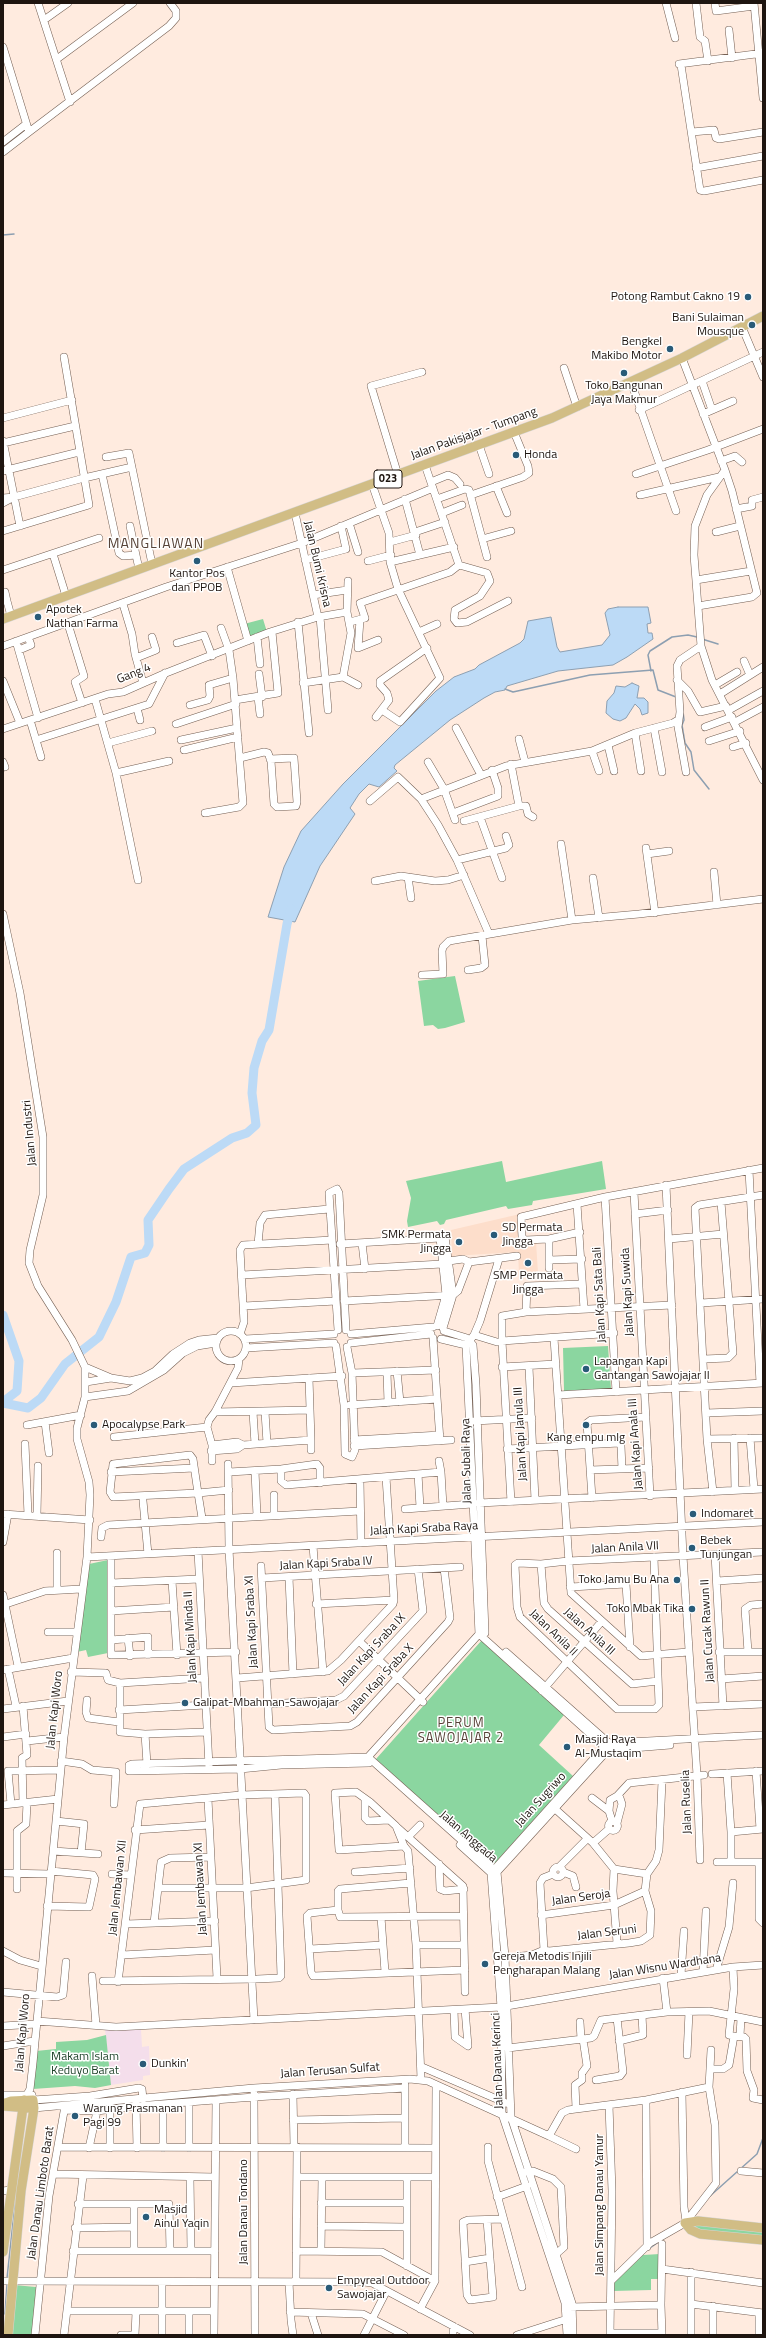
<!DOCTYPE html>
<html>
<head>
<meta charset="utf-8">
<style>
	body { margin:0 }
	#map { position:relative; width:766px; height:2338px; overflow:hidden; background:#ffebdf; font-family:"Titillium Web",sans-serif }
	canvas { display:block }
	.frame { position:absolute; inset:0; border:4px solid #1e1510; pointer-events:none }
</style>
</head>
<body>
<div id="map">
<canvas width="766" height="2338"></canvas>
<div class="frame"></div>
</div>
<script>
const ctx = document.querySelector('canvas').getContext('2d');
ctx.lineJoin = 'round';
function fill(path, color) {
  ctx.fillStyle = color;
  ctx.fill(path, 'evenodd');
}
function shape(rows) {
  const path = new Path2D();
  for (const r of rows) {
    if (r.length === 3) {
      path.moveTo(r[0] + r[2], r[1]);
      path.arc(r[0], r[1], r[2], 0, 2 * Math.PI);
      continue;
    }
    path.moveTo(r[0], r[1]);
    for (let i = 2; i < r.length; i += 2) path.lineTo(r[i], r[i + 1]);
  }
  return path;
}
function strokePath(path, color, width, dash) {
  ctx.strokeStyle = color;
  ctx.lineWidth = width;
  ctx.lineCap = dash ? 'butt' : 'round';
  ctx.setLineDash(dash || []);
  ctx.stroke(path);
}
function write(font, color, halo, rows, align = 'center') {
  ctx.font = font + ' "Titillium Web",sans-serif';
  ctx.lineWidth = 3;
  ctx.setLineDash([]);
  ctx.textBaseline = 'middle';
  ctx.strokeStyle = halo;
  ctx.fillStyle = color;
  for (const [text, x, y, turn = 0] of rows) {
    ctx.save();
    ctx.translate(x, y);
    ctx.rotate((+turn || 0) * Math.PI / 180);
    ctx.textAlign = isNaN(turn) ? turn : align;
    if (halo) ctx.strokeText(text, 0, 0);
    ctx.fillText(text, 0, 0);
    ctx.restore();
  }
}
fill(shape([
	[105,2029,141,2029,142,2047,149,2046,150,2075,143,2076,143,2080,111,2085]
]), '#f4deeb');
fill(shape([
	[520,1214,522,1244,536,1242,538,1273,519,1274,518,1252,452,1256,451,1230]
]), '#fddecb');
fill(shape([
	[263,619,267,632,250,639,244,624],
	[455,976,465,1022,445,1028,438,1029,433,1025,424,1026,418,981],
	[502,1161,506,1182,602,1161,606,1189,533,1201,532,1205,508,1209,506,1206,446,1220,444,1224,440,1225,437,1221,408,1227,407,1221,411,1198,406,1181],
	[608,1346,611,1389,564,1391,563,1348],
	[108,1560,108,1653,88,1657,86,1650,77,1652,89,1564],
	[482,1640,564,1715,539,1745,573,1776,495,1863,491,1864,376,1759],
	[106,2035,111,2085,95,2088,75,2086,33,2089,36,2051,56,2049,56,2042,87,2040],
	[696,2225,763,2231,763,2237,700,2230,695,2227],
	[660,2254,659,2279,651,2279,651,2290,613,2291,614,2283,643,2255],
	[14,2285,36,2287,32,2335,10,2335]
]), '#8bd6a0');
const water = shape([
	[618,607,648,607,651,623,647,624,648,633,652,633,653,639,627,657,613,665,558,671,507,686,505,690,495,692,484,698,450,720,395,765,394,768,397,771,379,787,369,784,359,794,350,808,355,814,320,866,295,922,268,917,284,867,301,831,343,784,436,691,454,677,475,669,479,665,520,643,524,639,528,621,551,617,557,647,560,652,602,645,610,635,605,613,608,609,618,607],
	[632,683,639,686,637,698,644,698,648,702,648,713,642,715,640,709,635,704,626,718,620,721,613,719,606,713,607,701,614,693,616,686,625,687,632,683]
]);
fill(water, '#bcdaf6');
strokePath(water, '#8d9fb1', 1);
strokePath(shape([
	[3,235,14,234],
	[702,639,718,644],
	[651,671,648,655,650,651,672,637,688,635,697,637],
	[505,689,513,692,590,675,653,670,658,690,676,697],
	[682,703,684,720,682,725,685,743,691,752,694,770,709,789],
	[710,2196,757,2154,763,2138],
	[650,2248,660,2241],
	[7,2278,16,2194],
	[5,2314,7,2284]
]), '#8d9fb1', 1.5);
strokePath(shape([
	[3,1315,19,1361,17,1391,3,1402],
	[3,1403,28,1408,41,1398,65,1364,99,1337,116,1302,131,1257,145,1253,149,1245,148,1220,169,1189,184,1169,232,1138,247,1133,256,1125,252,1093,254,1068,262,1041,269,1030,287,924,291,909]
]), '#bcdaf6', 9);
const minor = shape([
	[38,3,70,102],
	[666,3,675,38],
	[696,3,700,37,705,41,708,61],
	[715,3,716,11,754,6],
	[754,3,763,98],
	[44,20,68,3],
	[729,30,732,58],
	[3,47,29,132,3,152],
	[57,59,133,3],
	[679,64,763,53],
	[681,65,700,190,704,191,763,180],
	[29,132,169,26,176,18,176,11,170,3],
	[692,132,714,130,716,138,719,139,763,132],
	[3,142,25,125],
	[696,168,763,156],
	[742,327,763,377],
	[682,358,725,470,707,495,695,526,694,555,701,646,712,680,763,780],
	[564,368,577,407],
	[702,381,712,410],
	[631,382,676,511],
	[639,410,763,352],
	[703,414,733,401],
	[3,418,72,400],
	[3,441,20,526],
	[3,443,75,426],
	[479,445,489,474],
	[106,457,129,453,152,564],
	[721,461,735,456,742,462],
	[425,465,459,565],
	[3,471,79,452],
	[102,474,119,553,123,556,136,555,139,569],
	[636,474,708,450,763,429],
	[398,475,371,386,422,372],
	[431,482,448,475,455,478,460,484],
	[372,484,389,533,390,562,398,589,440,678,400,722,382,710],
	[496,486,507,513],
	[471,495,523,477,529,473,528,466,514,432],
	[640,495,719,477],
	[3,498,14,497,84,478,132,467],
	[405,499,420,555],
	[437,499,465,489,469,490,487,557],
	[3,503,14,497],
	[736,509,752,506,752,500,763,497],
	[442,513,462,505],
	[349,523,358,552],
	[130,526,136,555],
	[3,531,89,505,64,357],
	[415,532,445,522],
	[716,532,740,526],
	[482,539,511,531],
	[390,542,416,535],
	[53,554,66,596],
	[305,560,346,549,341,526],
	[368,561,391,555],
	[390,562,454,547],
	[459,565,487,573,490,581,480,596,455,610,454,619,457,623,467,622,508,601],
	[227,567,248,641],
	[3,570,99,538],
	[696,580,751,571],
	[5,592,7,601],
	[313,595,347,590],
	[3,601,7,601,11,616],
	[123,604,132,634,135,654,143,683],
	[698,606,752,597,757,593,732,491,725,470],
	[347,612,348,581],
	[318,617,347,612,351,633,343,677,358,685],
	[320,617,328,710],
	[360,620,358,648,378,640],
	[298,622,309,733],
	[350,622,365,618,360,603,450,572,459,565],
	[68,624,84,676,75,682,82,703],
	[419,632,437,624],
	[257,637,260,664],
	[16,641,38,718],
	[177,643,204,635,212,656],
	[3,646,166,587,302,543,433,488],
	[19,650,31,645,28,637],
	[136,658,156,650,152,637],
	[744,661,750,675],
	[259,674,262,697],
	[677,680,688,691,700,712,726,706],
	[3,681,20,723],
	[303,683,343,677],
	[715,685,737,672],
	[720,694,763,667],
	[258,697,260,714],
	[95,699,116,773,138,880],
	[235,700,278,693,272,632],
	[190,705,208,700,210,696,209,685,233,678],
	[137,708,140,720],
	[729,710,763,691],
	[376,717,389,700,387,693,380,685,380,681,427,648],
	[30,720,41,757],
	[735,722,763,707],
	[176,724,236,704],
	[705,727,732,717],
	[456,728,481,775],
	[654,728,662,772],
	[3,729,108,694,123,692,166,673,270,632,318,617,295,513],
	[635,733,641,771],
	[519,739,525,762],
	[36,740,149,704,165,673],
	[181,740,237,728],
	[709,741,740,731],
	[108,743,152,731],
	[608,745,614,771],
	[733,747,746,743],
	[184,750,238,737],
	[592,751,599,771],
	[240,758,264,752,268,753,271,761,274,804,277,807,296,806,297,802,294,758,270,759],
	[3,762,5,767],
	[428,762,444,789,455,820],
	[686,772,678,727,680,712,677,666,680,660,701,646],
	[116,773,169,761],
	[421,799,506,766,592,751,635,733,673,723,678,720],
	[370,801,398,777,421,799,438,825,457,860,489,934],
	[519,806,526,806,528,814,533,817],
	[205,813,239,807,243,803,233,678,229,650,221,628],
	[453,813,498,796,498,788,492,770],
	[480,817,502,878],
	[464,821,519,806,511,764],
	[561,844,572,920],
	[646,848,655,913],
	[647,854,669,851],
	[457,860,506,848,509,845,506,836],
	[714,872,717,905],
	[408,877,411,898],
	[593,878,599,918],
	[375,881,401,876,435,881,448,880,464,875],
	[3,914,20,993,43,1137,43,1195,30,1250,29,1263,38,1286,72,1340,85,1367,85,1397,77,1428,77,1439,89,1482,90,1495,87,1557,64,1737,33,2063,30,2089,24,2100],
	[468,970,481,968,485,965,482,936],
	[422,975,443,974,442,951,443,947,449,941,572,920,639,914,763,899],
	[749,1170,760,1383],
	[666,1185,683,1556,697,1775,700,1860],
	[634,1192,650,1496],
	[605,1197,616,1392],
	[577,1204,584,1309],
	[635,1214,668,1210],
	[580,1232,549,1239,525,1240,522,1237,521,1217,605,1197,763,1168],
	[549,1239,549,1268],
	[669,1239,723,1234],
	[362,1243,365,1269],
	[258,1244,260,1223,265,1215,329,1209],
	[340,1244,440,1238],
	[549,1260,582,1259],
	[449,1261,463,1259,469,1262,517,1256],
	[242,1275,442,1264],
	[344,1301,453,1295,458,1291,469,1262],
	[701,1303,763,1299],
	[244,1306,336,1301],
	[526,1312,527,1286,582,1284],
	[437,1326,446,1295,440,1238,445,1237,453,1295,443,1328],
	[338,1330,329,1193,337,1189,339,1193,346,1330],
	[231,1346,15],
	[444,1331,467,1338,473,1345,476,1385,485,1633],
	[614,1333,502,1341,502,1316,526,1312,672,1305],
	[240,1334,244,1322,240,1250,243,1245,332,1240],
	[351,1334,433,1327],
	[474,1335,497,1342],
	[433,1338,440,1441],
	[554,1338,571,1593,641,1656,688,1652],
	[245,1339,334,1334],
	[441,1339,466,1345,479,1634,608,1750],
	[502,1341,511,1502],
	[351,1343,431,1334],
	[467,1344,474,1335,480,1321,499,1259],
	[336,1346,344,1405,345,1454,352,1457,355,1450,352,1373,347,1347],
	[246,1348,334,1343],
	[704,1359,728,1358,733,1353,721,1202],
	[85,1367,111,1378],
	[502,1367,556,1364],
	[529,1367,535,1500],
	[397,1371,400,1402],
	[387,1372,388,1403],
	[352,1373,436,1370],
	[86,1382,111,1378,130,1381,142,1378,155,1371,173,1354,190,1343,199,1340,218,1338],
	[231,1383,342,1376],
	[558,1395,763,1383],
	[85,1397,128,1391,164,1370,183,1353,197,1346,216,1343],
	[350,1405,437,1399],
	[215,1412,310,1410],
	[253,1412,255,1444],
	[265,1412,267,1443],
	[706,1413,763,1411],
	[474,1421,532,1418],
	[45,1422,49,1453],
	[27,1425,81,1415],
	[207,1427,212,1445,212,1461],
	[114,1437,207,1427,209,1420,215,1412,238,1368,239,1359],
	[734,1438,735,1490],
	[750,1438,754,1489],
	[707,1439,763,1438],
	[311,1440,311,1450],
	[354,1440,440,1435],
	[25,1444,28,1515],
	[243,1445,311,1440,309,1378],
	[354,1446,451,1440],
	[507,1449,619,1443,621,1446,622,1469],
	[211,1451,237,1449,243,1445,237,1442,212,1445],
	[228,1464,229,1549,254,2020],
	[281,1469,281,1481,286,1485,441,1472,439,1461],
	[590,1470,649,1468],
	[255,1471,257,1516],
	[111,1472,194,1468],
	[229,1472,281,1469,317,1464,320,1468,320,1483],
	[441,1472,443,1506],
	[418,1474,420,1507],
	[360,1480,361,1543],
	[713,1492,707,1439,695,1208,699,1205,763,1195],
	[274,1495,274,1515],
	[592,1498,587,1423,591,1420,646,1417],
	[143,1501,148,1554],
	[479,1503,763,1489],
	[405,1509,472,1504],
	[3,1514,90,1520],
	[37,1515,38,1466],
	[202,1518,198,1493,193,1459,190,1455,113,1464,110,1492,113,1497,198,1493,229,1490],
	[101,1537,102,1528,108,1525,360,1511],
	[3,1542,8,1514],
	[313,1546,323,1672],
	[198,1551,209,1766],
	[715,1554,723,1706],
	[111,1556,111,1655,236,1652],
	[87,1557,763,1522],
	[654,1557,659,1705,655,1709,617,1709,520,1617,517,1607,515,1565,518,1563,541,1564,568,1561,763,1552],
	[541,1564,544,1603,548,1609,632,1684,658,1681],
	[261,1566,269,1727,273,1730,350,1726,357,1722,448,1622,450,1618,444,1568],
	[289,1577,293,1674],
	[262,1578,460,1567],
	[172,1581,177,1655],
	[717,1581,763,1578],
	[111,1583,199,1579],
	[570,1587,626,1584,630,1647],
	[57,1589,57,1553],
	[3,1595,18,1666],
	[316,1604,394,1600],
	[3,1605,45,1591,81,1589],
	[111,1611,174,1607],
	[48,1632,76,1632],
	[128,1638,130,1656],
	[111,1640,148,1637,148,1655],
	[359,1641,423,1702],
	[506,1652,609,1743,609,1747],
	[719,1652,763,1652],
	[748,1652,745,1609,751,1605,763,1604],
	[8,1669,16,1706],
	[3,1670,73,1658],
	[71,1672,106,1673,108,1680,120,1683,204,1678],
	[237,1678,328,1671,341,1660,393,1604,394,1600,386,1477],
	[721,1679,763,1676],
	[120,1683,120,1732,145,1734,206,1732],
	[542,1691,602,1621],
	[87,1700,86,1712,88,1718,119,1722],
	[268,1704,336,1700,344,1696,423,1611,418,1569],
	[693,1707,763,1704],
	[3,1709,68,1701],
	[119,1710,205,1705],
	[145,1734,147,1764],
	[3,1737,26,1734],
	[27,1741,64,1737],
	[608,1750,670,1745],
	[61,1761,82,1764,92,1770,116,1772,114,1804],
	[368,1761,368,1757,479,1634,482,1634],
	[369,1763,281,1765,240,1769,129,1771,129,1765,132,1764,368,1757,497,1872],
	[756,1771,760,1829],
	[727,1773,731,1832,731,1861],
	[712,1774,763,1771],
	[592,1798,609,1811],
	[208,1799,217,1978],
	[365,1799,365,1818,368,1821,389,1820],
	[23,1803,22,1758,27,1755,23,1706],
	[11,1804,8,1771,60,1770],
	[3,1805,58,1799],
	[553,1807,593,1843,614,1869,613,1891,617,1943],
	[56,1821,84,1824,81,1853],
	[612,1821,609,1811,610,1800,617,1796,629,1783,704,1775],
	[613,1826,4.5],
	[617,1823,622,1804,620,1798,617,1796],
	[398,1828,463,1886,465,1992],
	[135,1830,209,1825],
	[731,1832,763,1829],
	[408,1837,420,1825],
	[593,1843,609,1829],
	[460,1845,491,1873,495,1873],
	[404,1846,339,1850,335,1793,356,1792,370,1802,396,1826,404,1846,408,1851,416,1945,421,2079],
	[53,1851,98,1854],
	[717,1862,763,1862],
	[759,1862,759,1919,763,1923],
	[439,1864,440,1889,445,1891,464,1889],
	[558,1872,5],
	[559,1867,587,1839],
	[614,1869,647,1874],
	[355,1872,410,1868],
	[497,1872,505,1956,511,2117,572,2303,573,2335],
	[497,1872,608,1750],
	[563,1872,573,1876,576,1887],
	[3,1873,50,1874],
	[112,1874,130,1875],
	[411,1883,340,1889,338,1891,338,1910,340,1917,463,1916],
	[17,1889,17,1831,26,1824,27,1803],
	[47,1906,89,1907,95,1879,93,1875,51,1871],
	[338,1910,310,1913,307,1916,311,1972,313,1976,465,1970],
	[541,1915,614,1905,645,1891],
	[381,1917,385,1972],
	[154,1923,161,1862,170,1858,211,1857],
	[126,1924,215,1921],
	[416,1945,464,1945],
	[310,1949,383,1945],
	[544,1950,549,1951,629,1943,641,1941,650,1935,651,1911,645,1891,647,1874,656,1861,659,1850,662,1781],
	[544,1950,540,1883,543,1878,553,1874],
	[3,1951,20,1960,41,1966],
	[122,1955,215,1950],
	[522,1956,532,1955,544,1950],
	[716,1970,729,1927,733,1883],
	[703,1972,706,1911],
	[681,1975,684,1931],
	[92,1976,96,2025],
	[663,1978,667,2012],
	[103,1981,257,1979,279,1978,281,1976,275,1794],
	[118,1982,140,1804,241,1795,304,1793,306,1796,306,1880,246,1888,158,1888],
	[3,1992,57,1997,63,1995,66,1962],
	[454,2010,455,2037,468,2046,465,2009],
	[37,2021,116,2027,501,2007,733,1967,763,1965],
	[580,2022,581,2039],
	[3,2026,36,2024],
	[734,2036,744,2037,746,2039,747,2071,754,2090,753,2098,763,2100],
	[740,2036,741,2018],
	[619,2041,643,2035,642,2015],
	[3,2046,34,2041],
	[508,2048,591,2038,594,2036,601,2020,667,2012,709,2011,763,2022],
	[687,2055,689,2012],
	[422,2067,506,2103],
	[710,2069,723,2069,729,2065,734,2036,729,2035,734,1989,733,1967],
	[596,2080,620,2076,623,2072,617,2018],
	[405,2085,405,2147],
	[709,2087,711,2050],
	[682,2092,684,2207,686,2221],
	[254,2093,255,2335],
	[293,2094,294,2147],
	[3,2095,31,2095],
	[32,2095,33,2100,48,2099,90,2096,139,2088,142,2089,143,2099],
	[646,2100,647,2247],
	[136,2102,137,2148],
	[163,2104,163,2148],
	[609,2105,612,2191,610,2335],
	[34,2108,254,2088,410,2079,428,2081,549,2136,562,2113,568,2110,646,2100,709,2087,715,2125,716,2183,685,2223,650,2243,611,2281],
	[576,2108,575,2085,582,2080,582,2073,587,2066,583,2039],
	[66,2110,97,2111,136,2106,254,2097,405,2088],
	[293,2120,405,2118],
	[549,2136,576,2149],
	[59,2147,435,2148],
	[488,2147,488,2161,522,2287],
	[89,2148,97,2111],
	[110,2148,110,2104],
	[189,2148,189,2102],
	[741,2171,763,2173],
	[525,2172,533,2171,553,2179,561,2187,564,2247,556,2254],
	[54,2174,215,2177],
	[190,2177,191,2251],
	[297,2177,435,2177],
	[3,2191,10,2190],
	[497,2197,527,2186],
	[321,2203,407,2203],
	[78,2204,169,2204,170,2251],
	[487,2220,493,2297,470,2300,467,2295,463,2222,468,2220,503,2219],
	[321,2226,407,2227],
	[75,2228,134,2227,134,2204],
	[662,2244,661,2305,662,2335],
	[321,2250,322,2177],
	[73,2251,215,2251],
	[134,2251,134,2227],
	[296,2251,382,2252,435,2281],
	[465,2262,490,2258],
	[407,2266,407,2177],
	[662,2269,763,2283],
	[3,2281,364,2282,372,2283,470,2335],
	[289,2282,291,2320,293,2335],
	[296,2282,297,2147],
	[691,2304,763,2313],
	[569,2307,661,2305],
	[420,2309,435,2281,436,2085],
	[67,2311,214,2311],
	[189,2312,189,2335],
	[290,2312,363,2314,404,2335],
	[311,2313,318,2335],
	[759,2313,759,2335],
	[453,2326,453,2335],
	[610,2333,662,2333],
	[35,2335,49,2196,65,2106],
	[64,2335,83,2176],
	[121,2335,135,2335],
	[135,2335,136,2312],
	[162,2335,162,2282],
	[214,2335,216,2100],
	[364,2335,386,2292],
	[517,2335,567,2319],
	[567,2335,565,2303,502,2114,501,2007,491,1873,605,1746,609,1743,763,1735],
	[691,2335,691,2272],
	[713,2335,713,2306]
]);
const major = shape([
	[3,619,552,418,682,358,763,316],
	[3,2104,11,2101,33,2100,34,2108,21,2191,8,2335],
	[3,2106,29,2108],
	[685,2223,691,2230,700,2234,763,2240],
	[685,2223,698,2221,763,2228],
	[3,2252,24,2100]
]);
strokePath(minor, '#756054', 8);
strokePath(major, '#d6d5d4', 10);
strokePath(minor, '#fff', 7);
strokePath(major, '#d1bd85', 9);
for (const [x, y, r, color] of [
	[748,297,4,"#295b78"],
	[752,325,4,"#295b78"],
	[670,349,4,"#295b78"],
	[624,373,4,"#295b78"],
	[516,455,4,"#295b78"],
	[197,561,4,"#295b78"],
	[38,617,4,"#295b78"],
	[494,1235,4,"#295b78"],
	[459,1242,4,"#295b78"],
	[528,1263,4,"#295b78"],
	[586,1369,4,"#295b78"],
	[94,1425,4,"#295b78"],
	[586,1425,4,"#295b78"],
	[693,1514,4,"#295b78"],
	[692,1548,4,"#295b78"],
	[677,1580,4,"#295b78"],
	[692,1609,4,"#295b78"],
	[185,1703,4,"#295b78"],
	[567,1747,4,"#295b78"],
	[485,1964,4,"#295b78"],
	[143,2064,4,"#295b78"],
	[75,2116,4,"#295b78"],
	[146,2217,4,"#295b78"],
	[329,2288,4,"#295b78"]
]) {
  const dot = new Path2D();
  dot.arc(x, y, r, 0, 2 * Math.PI);
  ctx.fillStyle = color;
  ctx.fill(dot);
  strokePath(dot, '#fff', 1.5);
}
for (const [x, y, w] of [
	[388,479,28]
]) {
  const box = new Path2D();
  box.roundRect(x - w / 2, y - 9, w, 18, 3);
  ctx.fillStyle = '#fff';
  ctx.fill(box);
  strokePath(box, '#1e1510', 1);
}
write('bold 11px', '#1e1510', null, [
	["023",388,479]
]);
write('12px', '#1e1510', '#fff', [
	["Potong Rambut Cakno 19",740,297,"right"],
	["Bani Sulaiman",744,318,"right"],
	["Mousque",744,332,"right"],
	["Bengkel",662,342,"right"],
	["Makibo Motor",662,356,"right"],
	["Toko Bangunan",624,386,"center"],
	["Jaya Makmur",624,400,"center"],
	["Honda",524,455],
	["Kantor Pos",197,574,"center"],
	["dan PPOB",197,588,"center"],
	["Apotek",46,610],
	["Nathan Farma",46,624],
	["SD Permata",502,1228],
	["Jingga",502,1242],
	["SMK Permata",451,1235,"right"],
	["Jingga",451,1249,"right"],
	["SMP Permata",528,1276,"center"],
	["Jingga",528,1290,"center"],
	["Lapangan Kapi",594,1362],
	["Gantangan Sawojajar II",594,1376],
	["Apocalypse Park",102,1425],
	["Kang empu mlg",586,1438,"center"],
	["Indomaret",701,1514],
	["Bebek",700,1541],
	["Tunjungan",700,1555],
	["Toko Jamu Bu Ana",669,1580,"right"],
	["Toko Mbak Tika",684,1609,"right"],
	["Galipat-Mbahman-Sawojajar",193,1703],
	["Masjid Raya",575,1740],
	["Al-Mustaqim",575,1754],
	["Gereja Metodis Injili",493,1957],
	["Pengharapan Malang",493,1971],
	["Dunkin'",151,2064],
	["Warung Prasmanan",83,2109],
	["Pagi 99",83,2123],
	["Masjid",154,2210],
	["Ainul Yaqin",154,2224],
	["Empyreal Outdoor",337,2281],
	["Sawojajar",337,2295]
], 'left');
write('12px', '#1e1510', '#fff', [
	["Jalan Pakisjajar - Tumpang",474,434,-20],
	["Jalan Bumi Krisna",317,564,77],
	["Gang 4",134,674,-22],
	["Jalan Industri",30,1133,-95],
	["Jalan Kapi Suwida",628,1292,-93],
	["Jalan Kapi Sata Bali",600,1295,-93],
	["Jalan Kapi Janula III",521,1434,-93],
	["Jalan Kapi Anala III",636,1444,-94],
	["Jalan Subali Raya",467,1461,-91],
	["Jalan Kapi Sraba Raya",424,1529,-3],
	["Jalan Anila VII",625,1548,-3],
	["Jalan Kapi Sraba IV",326,1564,-3],
	["Jalan Kapi Sraba XI",252,1622,-93],
	["Jalan Cucak Rawun II",708,1631,-93],
	["Jalan Anila III",589,1632,42],
	["Jalan Anila II",553,1633,44],
	["Jalan Kapi Minda II",191,1637,-93],
	["Jalan Kapi Sraba IX",372,1650,-47],
	["Jalan Kapi Sraba X",381,1679,-47],
	["Jalan Kapi Woro",55,1710,-84],
	["Jalan Sugriwo",541,1800,-48],
	["Jalan Ruselia",687,1802,-92],
	["Jalan Anggada",468,1837,41],
	["Jalan Jembawan XII",118,1888,-84],
	["Jalan Jembawan XI",201,1889,-93],
	["Jalan Seroja",581,1898,-8],
	["Jalan Seruni",607,1933,-7],
	["Jalan Wisnu Wardhana",665,1967,-9],
	["Jalan Kapi Woro",23,2033,-85],
	["Jalan Danau Kerinci",498,2061,-92],
	["Jalan Terusan Sulfat",330,2071,-4],
	["Jalan Danau Limboto Barat",41,2193,-82],
	["Jalan Simpang Danau Yamur",600,2205,-90],
	["Jalan Danau Tondano",244,2212,-90]
]);
write('12px', '#193e25', '#fff', [
	["Makam Islam",85,2057],
	["Keduyo Barat",85,2071]
]);
ctx.letterSpacing = '1px';
write('13px', '#574338', '#fff', [
	["PERUM",461,1724],
	["SAWOJAJAR 2",461,1739]
]);
ctx.letterSpacing = '0px';
ctx.letterSpacing = '1px';
write('14px', '#574338', '#fff', [
	["MANGLIAWAN",156,545]
]);
ctx.letterSpacing = '0px';
</script>
</body>
</html>
